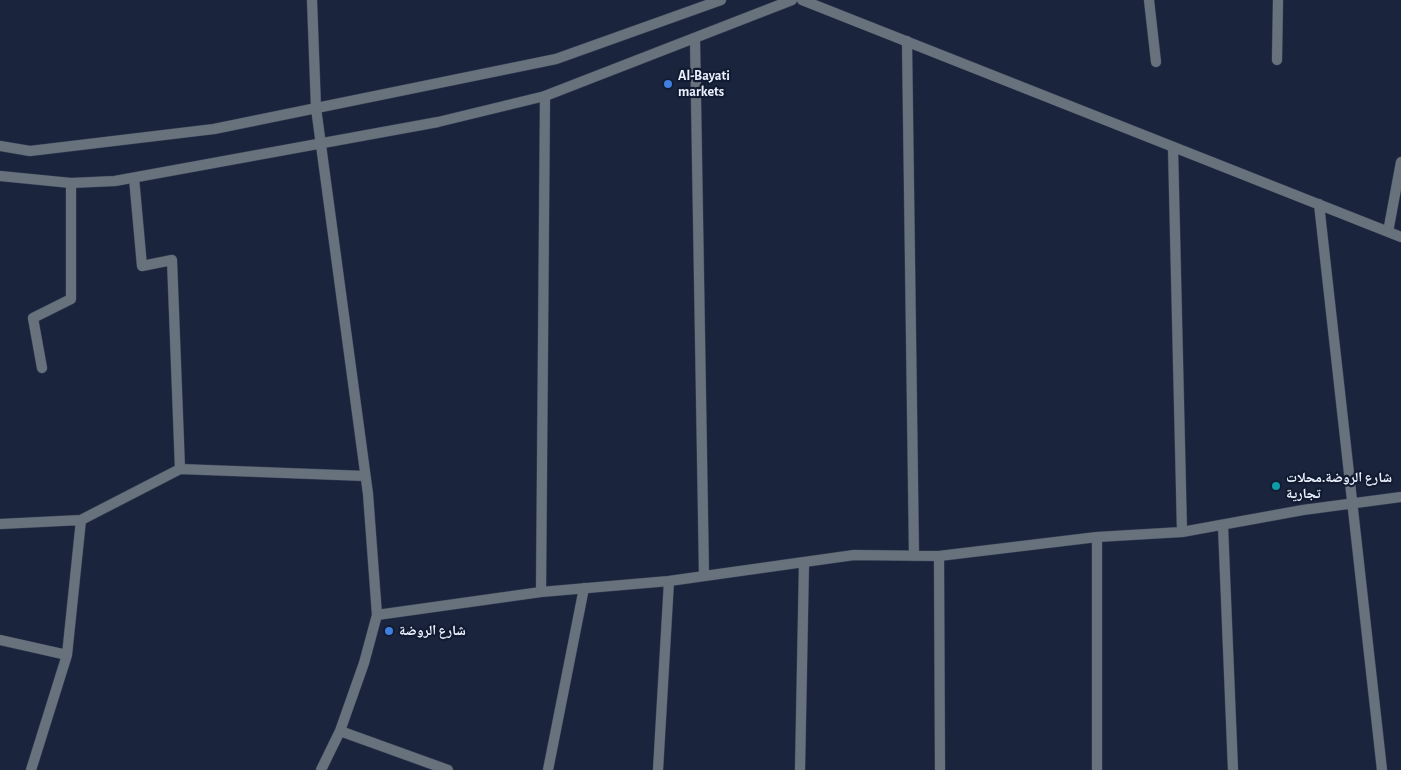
<!DOCTYPE html>
<html>
<head>
<meta charset="utf-8">
<style>
	body { margin:0 }
	canvas { display:block; background:#1a243c }
</style>
</head>
<body>
<canvas width="1401" height="770"></canvas>
<script>
const ctx = document.querySelector('canvas').getContext('2d');
ctx.lineJoin = 'round';
function shape(rows) {
  const path = new Path2D();
  for (const r of rows) {
    path.moveTo(r[0], r[1]);
    for (let i = 2; i < r.length; i += 2) path.lineTo(r[i], r[i + 1]);
  }
  return path;
}
function strokePath(path, color, width, dash) {
  ctx.strokeStyle = color;
  ctx.lineWidth = width;
  ctx.lineCap = dash ? 'butt' : 'round';
  ctx.setLineDash(dash || []);
  ctx.stroke(path);
}
function write(font, color, halo, rows, align = 'center') {
  ctx.font = font + ' "Alegreya Sans","Noto Naskh Arabic",sans-serif';
  ctx.lineWidth = 4.5;
  ctx.setLineDash([]);
  ctx.textBaseline = 'middle';
  ctx.strokeStyle = halo;
  ctx.fillStyle = color;
  for (const [text, x, y, turn = 0] of rows) {
    ctx.save();
    ctx.translate(x, y);
    ctx.rotate((+turn || 0) * Math.PI / 180);
    ctx.textAlign = isNaN(turn) ? turn : align;
    if (halo) ctx.strokeText(text, 0, 0);
    ctx.fillText(text, 0, 0);
    ctx.restore();
  }
}
const minor = shape([
	[312,0,316,108,368,494,377,615],
	[802,0,1401,237],
	[1149,0,1156,62],
	[695,39,704,575],
	[907,41,914,556],
	[1277,60,1278,0],
	[1173,147,1182,532],
	[1319,204,1382,770],
	[1388,232,1401,162],
	[42,368,33,318,71,299,71,183],
	[180,469,365,476],
	[0,524,81,520,180,469,172,260,142,266,134,178],
	[1223,526,1233,770],
	[939,556,940,770],
	[541,592,545,96],
	[0,640,67,655],
	[340,731,448,770],
	[31,770,67,655,81,520],
	[321,770,340,731,364,663,377,615,541,592,669,581,854,555,939,556,1097,537,1182,532,1303,510,1401,497],
	[548,770,584,588],
	[658,770,669,581],
	[800,770,804,563],
	[1097,770,1097,537]
]);
const tertiary = shape([
	[0,146,30,151,214,129,556,59,721,0],
	[0,176,71,183,115,181,438,122,545,96,792,0]
]);
strokePath(minor, '#374157', 11);
strokePath(tertiary, '#374157', 11);
strokePath(minor, '#68727d', 10);
strokePath(tertiary, '#68727d', 10);
for (const [x, y, r, color] of [
	[668,84,5,"#3f7fe0"],
	[1276,486,5,"#0f9aa8"],
	[389,631,5,"#3f7fe0"]
]) {
  const dot = new Path2D();
  dot.arc(x, y, r, 0, 2 * Math.PI);
  ctx.fillStyle = color;
  ctx.fill(dot);
  strokePath(dot, '#111b31', 2);
}
write('bold 14px', '#ebf1fe', '#111b31', [
	["Al-Bayati",678,76],
	["markets",678,92],
	["شارع الروضة.محلات",1286,478],
	["تجارية",1286,494],
	["شارع الروضة",399,631]
], 'left');
</script>
</body>
</html>
